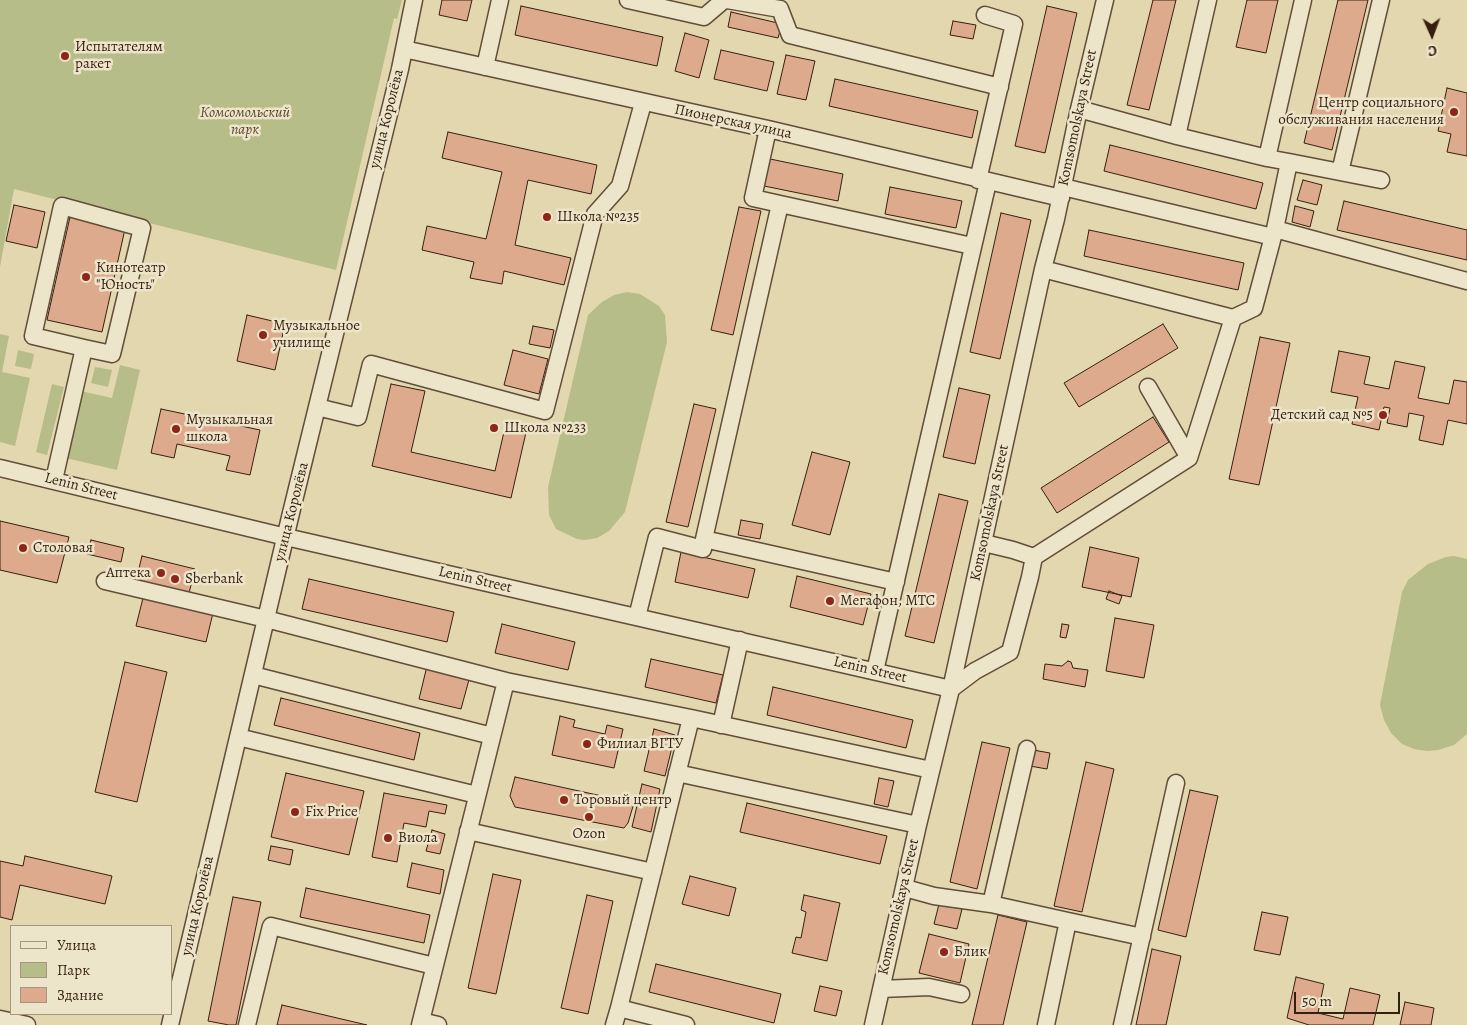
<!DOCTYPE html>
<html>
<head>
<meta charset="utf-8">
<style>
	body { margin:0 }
	#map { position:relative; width:1467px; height:1025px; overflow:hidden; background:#e2d7ae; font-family:Alegreya,serif }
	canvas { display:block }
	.legend { position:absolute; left:10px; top:925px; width:162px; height:90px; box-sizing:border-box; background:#ece5ca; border:1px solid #a49680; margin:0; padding:6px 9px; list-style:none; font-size:15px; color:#371f10 }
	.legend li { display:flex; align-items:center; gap:10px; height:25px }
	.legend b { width:25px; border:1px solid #a49680 }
	.north { position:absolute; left:1407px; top:10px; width:50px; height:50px; -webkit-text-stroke:4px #ece5ca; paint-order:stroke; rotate:178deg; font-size:14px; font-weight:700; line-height:20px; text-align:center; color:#371f10 }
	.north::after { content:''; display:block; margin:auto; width:18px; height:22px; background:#371f10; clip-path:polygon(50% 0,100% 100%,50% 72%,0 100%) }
	.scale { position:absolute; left:1294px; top:992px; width:106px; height:22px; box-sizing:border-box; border:2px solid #371f10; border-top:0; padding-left:6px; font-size:15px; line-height:18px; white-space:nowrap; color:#371f10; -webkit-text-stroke:4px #ece5ca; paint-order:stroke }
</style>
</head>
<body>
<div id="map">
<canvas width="1467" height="1025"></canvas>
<ul class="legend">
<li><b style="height:6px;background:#ece5ca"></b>Улица</li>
<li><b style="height:14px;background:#b7bd88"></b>Парк</li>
<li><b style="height:14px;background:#ddaa8e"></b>Здание</li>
</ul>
<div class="north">С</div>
<div class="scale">50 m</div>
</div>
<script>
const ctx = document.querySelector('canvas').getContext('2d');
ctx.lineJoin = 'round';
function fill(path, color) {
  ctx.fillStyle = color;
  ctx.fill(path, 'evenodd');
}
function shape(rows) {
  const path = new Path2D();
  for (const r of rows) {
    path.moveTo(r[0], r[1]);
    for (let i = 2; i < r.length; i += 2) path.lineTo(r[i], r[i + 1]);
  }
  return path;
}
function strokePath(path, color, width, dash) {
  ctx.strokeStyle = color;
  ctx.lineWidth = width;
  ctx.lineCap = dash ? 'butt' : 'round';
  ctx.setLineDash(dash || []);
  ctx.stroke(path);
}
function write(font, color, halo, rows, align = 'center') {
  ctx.font = font + ' Alegreya,serif';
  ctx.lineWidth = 5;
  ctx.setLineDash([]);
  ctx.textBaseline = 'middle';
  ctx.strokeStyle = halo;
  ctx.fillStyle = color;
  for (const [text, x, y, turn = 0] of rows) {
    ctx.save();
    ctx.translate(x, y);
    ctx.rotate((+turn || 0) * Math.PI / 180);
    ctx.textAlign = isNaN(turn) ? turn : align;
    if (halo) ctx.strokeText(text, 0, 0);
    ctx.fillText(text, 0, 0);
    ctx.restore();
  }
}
fill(shape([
	[0,0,402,0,397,19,394,18,336,270,14,189,0,267],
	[627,292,640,294,659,306,665,315,667,342,625,512,609,531,597,538,585,540,577,539,556,529,549,515,548,487,588,315,602,302,614,295],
	[0,334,9,336,2,372,30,378,15,446,0,442],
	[18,350,34,354,31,369,15,366],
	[120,365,140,370,117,470,66,458,81,391,112,398],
	[95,367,112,370,108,387,91,383],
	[52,384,64,387,47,455,36,452],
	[1454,556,1467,559,1467,734,1454,745,1438,750,1427,751,1414,749,1402,744,1391,733,1384,720,1380,705,1402,592,1408,580,1428,564,1446,557]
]), '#b7bd88');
const building = shape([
	[442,0,472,0,467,21,439,15,442,0],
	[1153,0,1176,0,1149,110,1127,105,1153,0],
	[1247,0,1278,0,1266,53,1236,47,1247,0],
	[1338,0,1368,0,1332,150,1304,143,1338,0],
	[521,6,663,37,657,66,515,35,521,6],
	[1047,6,1077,13,1045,153,1015,146,1047,6],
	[731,12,782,24,778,38,728,27,731,12],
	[953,21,976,25,973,39,950,35,953,21],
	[685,33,709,40,699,78,675,71,685,33],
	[721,50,774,62,767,91,714,79,721,50],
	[786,55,815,61,806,100,777,94,786,55],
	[835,79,978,111,972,138,829,106,835,79],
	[1447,88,1467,93,1467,156,1447,152,1451,134,1438,131,1447,88],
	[448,132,597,165,591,194,528,180,515,245,571,258,564,285,504,271,502,284,470,278,474,262,422,250,427,226,486,239,502,172,442,158,448,132],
	[1110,145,1263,183,1256,209,1104,171,1110,145],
	[770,159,843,174,838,201,764,186,770,159],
	[1303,180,1322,185,1317,205,1297,200,1303,180],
	[890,187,962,201,956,228,885,214,890,187],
	[1344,201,1467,230,1467,260,1337,230,1344,201],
	[14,205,45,212,37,248,6,241,14,205],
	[1295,206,1314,211,1310,227,1292,222,1295,206],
	[739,207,761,211,733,335,711,330,739,207],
	[1001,213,1031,220,1000,359,970,352,1001,213],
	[70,217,125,229,102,332,47,320,70,217],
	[1089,230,1244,263,1238,290,1084,256,1089,230],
	[247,315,285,324,275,370,237,361,247,315],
	[1163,324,1178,348,1079,407,1064,383,1163,324],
	[533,326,554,330,550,348,529,344,533,326],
	[1260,337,1290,343,1259,485,1229,479,1260,337],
	[513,350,548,359,539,394,504,385,513,350],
	[1339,351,1370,357,1364,384,1389,389,1395,361,1425,367,1418,398,1449,404,1454,380,1467,382,1467,424,1448,420,1443,445,1419,440,1424,416,1409,413,1407,427,1387,423,1390,408,1384,407,1379,430,1352,424,1358,397,1331,392,1339,351],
	[391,384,425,391,411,452,495,471,506,423,527,428,511,498,372,466,391,384],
	[959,388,990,395,975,464,943,457,959,388],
	[694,404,716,409,688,527,666,522,694,404],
	[161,409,260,430,250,475,226,470,230,456,177,444,174,458,151,453,161,409],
	[1153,417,1169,442,1057,513,1041,488,1153,417],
	[812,452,850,462,830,535,792,525,812,452],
	[939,494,968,501,934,643,905,636,939,494],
	[741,520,763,524,760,539,738,535,741,520],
	[0,521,69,537,57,583,0,570,0,521],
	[91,540,124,548,121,562,87,554,91,540],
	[1090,547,1139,558,1131,597,1082,587,1090,547],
	[681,552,755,569,748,598,675,582,681,552],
	[142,556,195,569,188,597,135,585,142,556],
	[797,576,871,594,863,625,790,607,797,576],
	[309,579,454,612,447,642,302,609,309,579],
	[1109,591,1122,596,1119,604,1106,599,1109,591],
	[143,598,213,613,206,642,136,626,143,598],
	[1115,618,1154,625,1144,678,1106,671,1115,618],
	[502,624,575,642,568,670,495,653,502,624],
	[1062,624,1069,625,1066,638,1060,637,1062,624],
	[651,659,723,675,716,703,645,687,651,659],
	[1068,661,1071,662,1073,668,1088,670,1085,687,1043,679,1045,664,1062,666,1068,661],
	[125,662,167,672,137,802,95,792,125,662],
	[427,666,470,676,461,709,419,699,427,666],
	[773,687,913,720,906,748,767,715,773,687],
	[281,698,420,733,414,760,274,725,281,698],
	[560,716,575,720,573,727,605,734,607,725,623,729,614,768,552,755,560,716],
	[654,729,675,735,665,776,644,771,654,729],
	[982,742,1010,748,977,889,950,882,982,742],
	[1033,750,1050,753,1047,769,1030,766,1033,750],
	[1086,762,1114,769,1082,912,1054,906,1086,762],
	[286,773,364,791,349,855,271,837,286,773],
	[515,777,634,803,628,823,624,828,515,807,510,796,515,777],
	[879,778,894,781,888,807,874,804,879,778],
	[642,784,660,789,651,832,632,827,642,784],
	[1190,790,1218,796,1186,937,1158,930,1190,790],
	[384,793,447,805,445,814,429,811,426,827,404,823,397,862,372,857,384,793],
	[747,803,887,836,880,864,740,832,747,803],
	[432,830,445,834,440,854,426,851,432,830],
	[271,846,293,850,290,865,268,860,271,846],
	[25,856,112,876,105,904,20,885,12,920,0,917,0,861,23,866,25,856],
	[412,863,444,870,440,894,407,887,412,863],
	[493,874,521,880,496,994,468,988,493,874],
	[690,876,736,888,729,916,682,904,690,876],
	[306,888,430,915,424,943,300,917,306,888],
	[587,895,613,901,588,1014,561,1008,587,895],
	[804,895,840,903,827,961,792,953,796,937,801,938,806,912,801,910,804,895],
	[233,897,261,902,236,1025,229,1025,208,1021,233,897],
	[939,904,962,909,957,929,934,924,939,904],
	[1262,912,1288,917,1280,955,1254,950,1262,912],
	[998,915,1027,922,1003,1025,972,1025,998,915],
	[929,934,969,944,960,983,919,973,929,934],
	[1152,949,1181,956,1166,1025,1136,1025,1152,949],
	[656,964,781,994,774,1023,649,992,656,964],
	[1296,977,1324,984,1318,1013,1343,1019,1350,988,1380,995,1373,1025,1309,1025,1287,1018,1296,977],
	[820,986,842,991,836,1016,814,1011,820,986],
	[1405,1002,1434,1008,1431,1025,1400,1025,1405,1002],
	[282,1005,367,1025,277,1025,282,1005]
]);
fill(building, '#ddaa8e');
strokePath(building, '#371f10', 1);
const minor = shape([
	[628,0,704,17,724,0],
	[727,0,780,9,790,35,1000,87],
	[404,49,768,129,1061,198],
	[485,67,500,0],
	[1079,109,1177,136,1267,158,1289,162],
	[768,129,753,198,780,204],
	[1177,136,1208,0],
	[1267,158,1303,0],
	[1340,172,1381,180],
	[978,180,1014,24,985,15],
	[1063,187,1273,237],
	[1275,229,1289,162,1340,172,1381,0],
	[1043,269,1233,318],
	[1148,387,1189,458],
	[317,407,358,417,371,364,545,411,595,214,620,186,643,103],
	[0,468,286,537,951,689,975,671,1010,652,1030,577,1034,557,1013,550,984,543],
	[54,480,84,348,112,354,142,228,62,206,33,336,84,348],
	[1034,557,1189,458,1233,318,1254,308,1275,229,1467,281],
	[105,581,266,619,506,681,421,1021],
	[896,582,704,539,780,204,972,246],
	[637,617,657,537,703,549,704,539],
	[875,671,988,182],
	[253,675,492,736],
	[506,681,691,718],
	[721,725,740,640],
	[238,737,477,795],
	[677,773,918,825],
	[468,831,653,872],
	[905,888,934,896,991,904,1068,921,1046,1025],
	[991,904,1027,749],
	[1068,921,1142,937],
	[881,989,929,987,961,994],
	[619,1008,691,718,931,770],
	[0,1019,27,1025],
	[170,1025,291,513,400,69,414,0],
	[247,1025,271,926,434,966],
	[420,1025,421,1021,438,1025],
	[614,1025,619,1008,686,1025],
	[873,1025,918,825,951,689,1043,269,1056,219,1079,109,1105,0],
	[1122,1025,1176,783]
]);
strokePath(minor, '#624d38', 19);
strokePath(minor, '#ece5ca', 16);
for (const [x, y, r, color] of [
	[65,56,5,"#8f2418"],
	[1454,112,5,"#8f2418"],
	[547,217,5,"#8f2418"],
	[86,277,5,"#8f2418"],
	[263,335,5,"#8f2418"],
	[1383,415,5,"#8f2418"],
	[494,428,5,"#8f2418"],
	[176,429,5,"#8f2418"],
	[23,548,5,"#8f2418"],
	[161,573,5,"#8f2418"],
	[175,579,5,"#8f2418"],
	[830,601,5,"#8f2418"],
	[587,744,5,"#8f2418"],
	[564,800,5,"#8f2418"],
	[295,812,5,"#8f2418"],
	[589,817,5,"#8f2418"],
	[388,838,5,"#8f2418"],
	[944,952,5,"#8f2418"]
]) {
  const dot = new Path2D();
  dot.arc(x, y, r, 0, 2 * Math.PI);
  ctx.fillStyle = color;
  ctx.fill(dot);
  strokePath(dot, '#ece5ca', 2);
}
write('15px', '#371f10', '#ece5ca', [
	["Испытателям",75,47],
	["ракет",75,64],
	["Центр социального",1444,103,"right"],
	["обслуживания населения",1444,120,"right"],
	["Школа №235",557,217],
	["Кинотеатр",96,268],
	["\"Юность\"",96,285],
	["Музыкальное",273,326],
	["училище",273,343],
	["Детский сад №5",1373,415,"right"],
	["Музыкальная",186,420],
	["школа",186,437],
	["Школа №233",504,428],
	["Столовая",33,548],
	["Аптека",151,573,"right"],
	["Sberbank",185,579],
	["Мегафон, МТС",840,601],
	["Филиал ВГТУ",597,744],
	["Торовый центр",574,800],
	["Fix Price",305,812],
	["Ozon",589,834,"center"],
	["Виола",398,838],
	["Блик",954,952]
], 'left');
write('italic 15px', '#57462e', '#ece5ca', [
	["Комсомольский",245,113],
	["парк",245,130]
]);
write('15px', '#371f10', '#ece5ca', [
	["Komsomolskaya Street",1078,118,-78],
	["улица Королёва",387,119,-76],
	["Пионерская улица",733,122,12],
	["Lenin Street",81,487,14],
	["улица Королёва",292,512,-76],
	["Komsomolskaya Street",990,513,-78],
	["Lenin Street",475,580,13],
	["Lenin Street",870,670,13],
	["улица Королёва",198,906,-77],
	["Komsomolskaya Street",899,907,-77]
]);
</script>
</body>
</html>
